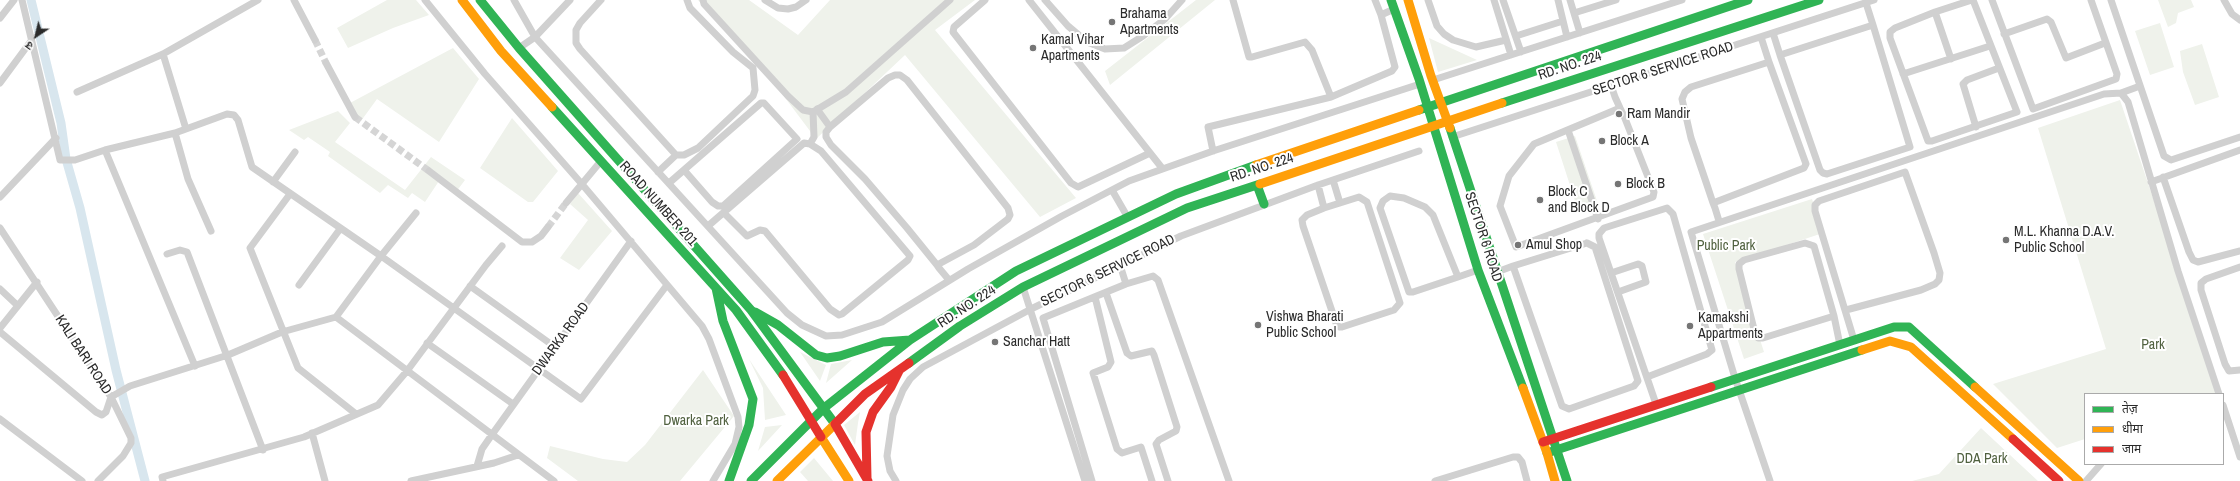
<!DOCTYPE html>
<html>
<head>
<meta charset="utf-8">
<style>
	body { margin:0 }
	#map { position:relative; width:2240px; height:481px; overflow:hidden; background:#fff; font-family:"Archivo Narrow","Noto Sans Devanagari",sans-serif }
	canvas { display:block }
	.legend { position:absolute; left:2084px; top:393px; width:140px; height:72px; box-sizing:border-box; background:#fff; border:1px solid #aaa; margin:0; padding:5px 7px; list-style:none; font-size:12px; color:#2b2b2b }
	.legend li { display:flex; align-items:center; gap:8px; height:20px }
	.legend b { width:20px; border:1px solid #aaa }
	.north { position:absolute; left:16px; top:16px; width:40px; height:40px; -webkit-text-stroke:3px #fff; paint-order:stroke; rotate:215deg; font-size:11px; font-weight:700; line-height:16px; text-align:center; color:#2b2b2b }
	.north::after { content:''; display:block; margin:auto; width:14px; height:18px; background:#2b2b2b; clip-path:polygon(50% 0,100% 100%,50% 72%,0 100%) }
</style>
</head>
<body>
<div id="map">
<canvas width="2240" height="481"></canvas>
<ul class="legend">
<li><b style="height:5px;background:#30b455"></b>तेज़</li>
<li><b style="height:5px;background:#ff9f0a"></b>धीमा</li>
<li><b style="height:5px;background:#e5322d"></b>जाम</li>
</ul>
<div class="north">उ</div>
</div>
<script>
const ctx = document.querySelector('canvas').getContext('2d');
ctx.lineJoin = 'round';
function fill(path, color) {
  ctx.fillStyle = color;
  ctx.fill(path, 'evenodd');
}
function shape(rows) {
  const path = new Path2D();
  for (const r of rows) {
    path.moveTo(r[0], r[1]);
    for (let i = 2; i < r.length; i += 2) path.lineTo(r[i], r[i + 1]);
  }
  return path;
}
function strokePath(path, color, width, dash) {
  ctx.strokeStyle = color;
  ctx.lineWidth = width;
  ctx.lineCap = dash ? 'butt' : 'round';
  ctx.setLineDash(dash || []);
  ctx.stroke(path);
}
function write(font, color, halo, rows, align = 'center') {
  ctx.font = font + ' "Archivo Narrow",sans-serif';
  ctx.lineWidth = 4;
  ctx.setLineDash([]);
  ctx.textBaseline = 'middle';
  ctx.strokeStyle = halo;
  ctx.fillStyle = color;
  for (const [text, x, y, turn = 0] of rows) {
    ctx.save();
    ctx.translate(x, y);
    ctx.rotate((+turn || 0) * Math.PI / 180);
    ctx.textAlign = isNaN(turn) ? turn : align;
    if (halo) ctx.strokeText(text, 0, 0);
    ctx.fillText(text, 0, 0);
    ctx.restore();
  }
}
fill(shape([
	[387,0,416,0,429,15,393,28,348,48,337,28],
	[698,0,749,0,798,35,830,0,975,0,935,30,1076,198,1040,217,905,55,816,139,774,83],
	[1196,0,1215,0,1110,85,1105,71],
	[2158,0,2191,0,2194,7,2178,13,2176,23,2168,27],
	[2160,23,2174,67,2150,75,2135,31],
	[1429,38,1477,60,1438,72],
	[2202,44,2219,97,2195,105,2183,72,2180,51],
	[453,48,479,79,439,142,377,99,361,121,350,103],
	[2120,100,2219,394,2085,394,2085,439,2057,448,1993,384,2106,349,2038,128],
	[338,111,350,123,335,142,405,190,431,157,465,180,456,192,439,181,425,202,412,193,408,198,388,185,380,193,328,156,330,152,308,137,304,140,289,130],
	[512,118,558,171,533,202,528,202,480,168],
	[1575,136,1597,201,1577,207,1556,142],
	[578,193,612,231,579,270,560,258,588,220,570,204],
	[1812,199,1823,233,1735,262,1764,352,1744,359,1703,234],
	[800,352,826,365,820,381],
	[749,359,786,415,765,420,763,388],
	[852,360,826,383,831,364],
	[703,370,734,416,680,481,578,481,547,458,550,446,603,459,627,462,645,445],
	[860,412,858,423,855,445,844,425],
	[782,425,758,451,765,427],
	[1981,428,2038,481,1912,481,1939,474],
	[814,458,833,481,808,481,800,472]
]), '#eff2eb');
strokePath(shape([
	[31,0,61,123,66,159,80,208,116,370,145,481]
]), '#d8e6ee', 9);
strokePath(shape([
	[315,40,326,63],
	[355,117,429,171],
	[548,227,566,203]
]), '#d5d5d5', 7, [7, 3.5]);
strokePath(shape([
	[22,0,60,160,75,160,105,150,175,133,227,114,234,115,238,120,252,167,381,256,336,317,554,481],
	[294,0,315,40],
	[425,0,485,74,581,183,702,326,709,339,738,417,739,427,735,444,713,481],
	[514,0,535,37,787,313,802,325,826,336,842,335,882,322,968,269,1062,216,1129,181,1213,151,1420,84],
	[601,0,580,23,576,30,576,43,580,49,676,155,684,155,698,148,753,96,755,90,753,68,733,52,690,8,687,0],
	[703,0,704,4,788,96,803,110,813,112,846,92,950,0],
	[765,0,778,8,788,9,796,7,806,0],
	[985,0,954,27,953,32,1071,183,1078,187,1150,153],
	[1029,0,1162,168],
	[1045,0,1068,26,1087,42,1105,49,1124,48,1143,36,1165,19,1182,0],
	[1233,0,1249,57,1252,57,1305,42,1312,50,1331,97],
	[1375,0,1381,15],
	[1428,0,1437,26,1444,34,1453,40,1476,47,1506,40],
	[1494,0,1511,55],
	[1503,0,1521,52],
	[1558,0,1567,37],
	[1570,0,1580,33],
	[1972,0,1935,12,1895,28,1890,32,1890,38,1928,141,1932,141,2017,112,1973,0],
	[1992,0,2033,109,2116,79,2117,74,2091,0],
	[2111,0,2164,156,2171,160,2240,137],
	[2224,0,2232,14,2240,20],
	[1866,3,1873,25],
	[1935,12,1951,59],
	[1574,13,1616,0],
	[0,18,14,0],
	[1773,33,1780,55,1820,170,1823,173,1827,174,1910,147,1873,25,1780,55],
	[2004,34,2047,19,2051,22,2066,58,2105,43],
	[1516,36,1563,21],
	[1761,37,1769,62],
	[519,48,535,37,570,0],
	[163,54,186,129],
	[326,63,355,117],
	[1903,74,1990,46],
	[1433,80,1682,0],
	[0,83,31,41],
	[1611,85,1615,97,1620,108,1624,116,1654,192,1653,197,1516,247,1500,206,1509,176,1534,144,1620,108],
	[77,92,163,54,258,0],
	[2121,93,2128,102,2178,271,2219,394],
	[817,109,830,127],
	[1976,127,1963,84,1967,80,1999,68],
	[1568,130,1598,219],
	[175,133,188,179,211,231],
	[1452,137,1874,0],
	[810,144,814,137,813,112],
	[105,150,195,366],
	[1213,151,1208,127,1331,97,1392,71,1395,67,1381,15,1394,9],
	[429,171,522,242,532,242,541,236,548,227],
	[658,172,676,155],
	[2163,177,2189,252,2193,260,2198,262,2240,251],
	[1333,180,1340,203],
	[273,182,295,152],
	[2151,182,2240,150],
	[669,183,761,103,764,103,797,139,723,206,718,206,712,202,684,170],
	[1318,185,1324,208,1359,197,1367,202,1400,303,1394,310,1342,327,1339,327,1336,323,1303,226,1302,220,1307,215,1324,208],
	[1112,190,1127,216],
	[290,194,250,248,298,368,356,414],
	[0,197,56,138],
	[566,203,601,161],
	[1713,203,1804,168,1806,164,1769,62,1691,87,1685,92,1682,99,1691,138,1707,185,1713,203,1715,208,1719,221],
	[416,213,381,256,581,399,667,285],
	[708,226,804,143,810,144,821,151,910,256,908,260,842,314,839,315,830,309,765,231,760,230,747,236,724,213],
	[0,228,111,397,131,438,131,443,123,456,98,481],
	[1587,243,1595,247,1638,381,1634,386,1569,409,1562,406,1513,266,1587,243],
	[167,254,180,250,187,252,263,450],
	[937,265,974,245,1008,219,1010,215,1008,208,907,80,900,75,895,75,888,78,830,127,826,132,826,137,831,145,865,179,907,228,937,265,939,268,949,280],
	[1120,265,1126,284],
	[2240,267,2206,279,2201,283,2201,290,2225,364,2229,371,2240,370],
	[1497,272,1513,266],
	[1611,273,1638,264,1642,266,1646,282,1618,292],
	[1458,277,1433,215,1425,207,1404,198,1390,196,1383,201,1380,208,1409,292,1413,292,1458,277,1478,270],
	[299,285,340,229],
	[470,286,555,347],
	[1023,287,1085,481],
	[0,289,17,305],
	[1106,293,1127,353,1131,356,1152,351,1154,355,1177,427,1176,431,1159,440,1156,444,1168,481],
	[1095,297,1111,362,1108,367,1093,373,1117,449,1122,453,1141,447,1152,481],
	[1846,310,1921,290,1935,284,1939,280,1940,273,1934,253,1905,172,1819,201,1815,205,1815,211,1854,340],
	[1834,316,1763,338,1758,338,1755,333,1739,269,1739,264,1744,260,1805,243,1814,246,1834,316,1840,345],
	[0,328,37,282],
	[0,332,96,412,102,415,106,412,111,397,130,386,228,355,282,332,336,317],
	[427,343,513,404],
	[1647,377,1707,354,1712,350,1673,214,1667,208,1604,228,1599,234,1599,238,1656,404],
	[2223,405,2240,457],
	[0,419,82,481],
	[312,433,325,481],
	[477,466,482,449,491,436,631,241],
	[163,481,162,477,304,437,378,405,407,371,486,265,502,246],
	[411,481,494,463,518,455],
	[896,481,890,471,887,456,893,415,903,390,910,379,923,367,1031,309,1181,236,1318,185,1419,151],
	[1092,481,1043,318,1126,284,1153,276,1158,280,1229,481],
	[1435,481,1513,457,1518,457,1522,462,1527,481],
	[1770,481,1735,378,1691,232,2104,94,2121,93,2140,86],
	[2086,481,2101,464]
]), '#d0d0d0', 7);
strokePath(shape([
	[480,0,519,48,751,310,835,424,834,425],
	[1391,0,1419,79,1478,270,1523,388],
	[1502,103,1819,0],
	[552,107,736,310,783,375],
	[1419,110,1748,0],
	[1450,128,1567,481],
	[1257,185,1264,204],
	[716,288,723,321,753,399,749,425,729,481],
	[755,312,778,325,816,355,827,358,840,356,883,342,910,340],
	[909,363,960,326,1023,287,1187,208,1260,184],
	[1711,387,1894,327,1909,327,1975,387],
	[824,408,910,340,1016,271,1176,194,1256,165],
	[1547,453,1862,350],
	[751,481,824,408]
]), '#30b455', 9);
strokePath(shape([
	[462,0,501,51,552,107],
	[1408,0,1431,76,1450,128],
	[1256,165,1419,110],
	[1260,184,1502,103],
	[1862,350,1890,341,1911,347,2013,439],
	[1975,387,2079,481],
	[1523,388,1547,453,1555,481],
	[821,437,849,481],
	[777,481,834,425]
]), '#ff9f0a', 9);
strokePath(shape([
	[783,375,821,437],
	[2013,439,2059,481],
	[1543,442,1711,387],
	[867,478,866,432,873,412,891,387,899,371],
	[868,481,835,424,865,394,909,363]
]), '#e5322d', 9);
for (const [x, y, r, color] of [
	[1112,22,4,"#757575"],
	[1033,48,4,"#757575"],
	[1619,114,4,"#757575"],
	[1602,141,4,"#757575"],
	[1618,184,4,"#757575"],
	[1540,200,4,"#757575"],
	[2006,240,4,"#757575"],
	[1518,245,4,"#757575"],
	[1258,325,4,"#757575"],
	[1690,326,4,"#757575"],
	[995,342,4,"#757575"]
]) {
  const dot = new Path2D();
  dot.arc(x, y, r, 0, 2 * Math.PI);
  ctx.fillStyle = color;
  ctx.fill(dot);
  strokePath(dot, '#fff', 1.5);
}
write('14px', '#2b2b2b', '#fff', [
	["Brahama",1120,14],
	["Apartments",1120,30],
	["Kamal Vihar",1041,40],
	["Apartments",1041,56],
	["Ram Mandir",1627,114],
	["Block A",1610,141],
	["Block B",1626,184],
	["Block C",1548,192],
	["and Block D",1548,208],
	["M.L. Khanna D.A.V.",2014,232],
	["Public School",2014,248],
	["Amul Shop",1526,245],
	["Vishwa Bharati",1266,317],
	["Public School",1266,333],
	["Kamakshi",1698,318],
	["Appartments",1698,334],
	["Sanchar Hatt",1003,342]
], 'left');
write('14px', '#2b2b2b', '#fff', [
	["RD. NO. 224",1570,66,-18],
	["SECTOR 6 SERVICE ROAD",1663,69,-18],
	["RD. NO. 224",1262,168,-18],
	["ROAD NUMBER 201",658,204,48],
	["SECTOR 6 ROAD",1483,237,72],
	["SECTOR 6 SERVICE ROAD",1108,271,-26],
	["RD. NO. 224",967,307,-33],
	["DWARKA ROAD",561,339,-54],
	["KALI BARI ROAD",83,355,57]
]);
write('14px', '#50613f', '#fff', [
	["Public Park",1726,246],
	["Park",2153,345],
	["Dwarka Park",696,421],
	["DDA Park",1982,459]
]);
</script>
</body>
</html>
